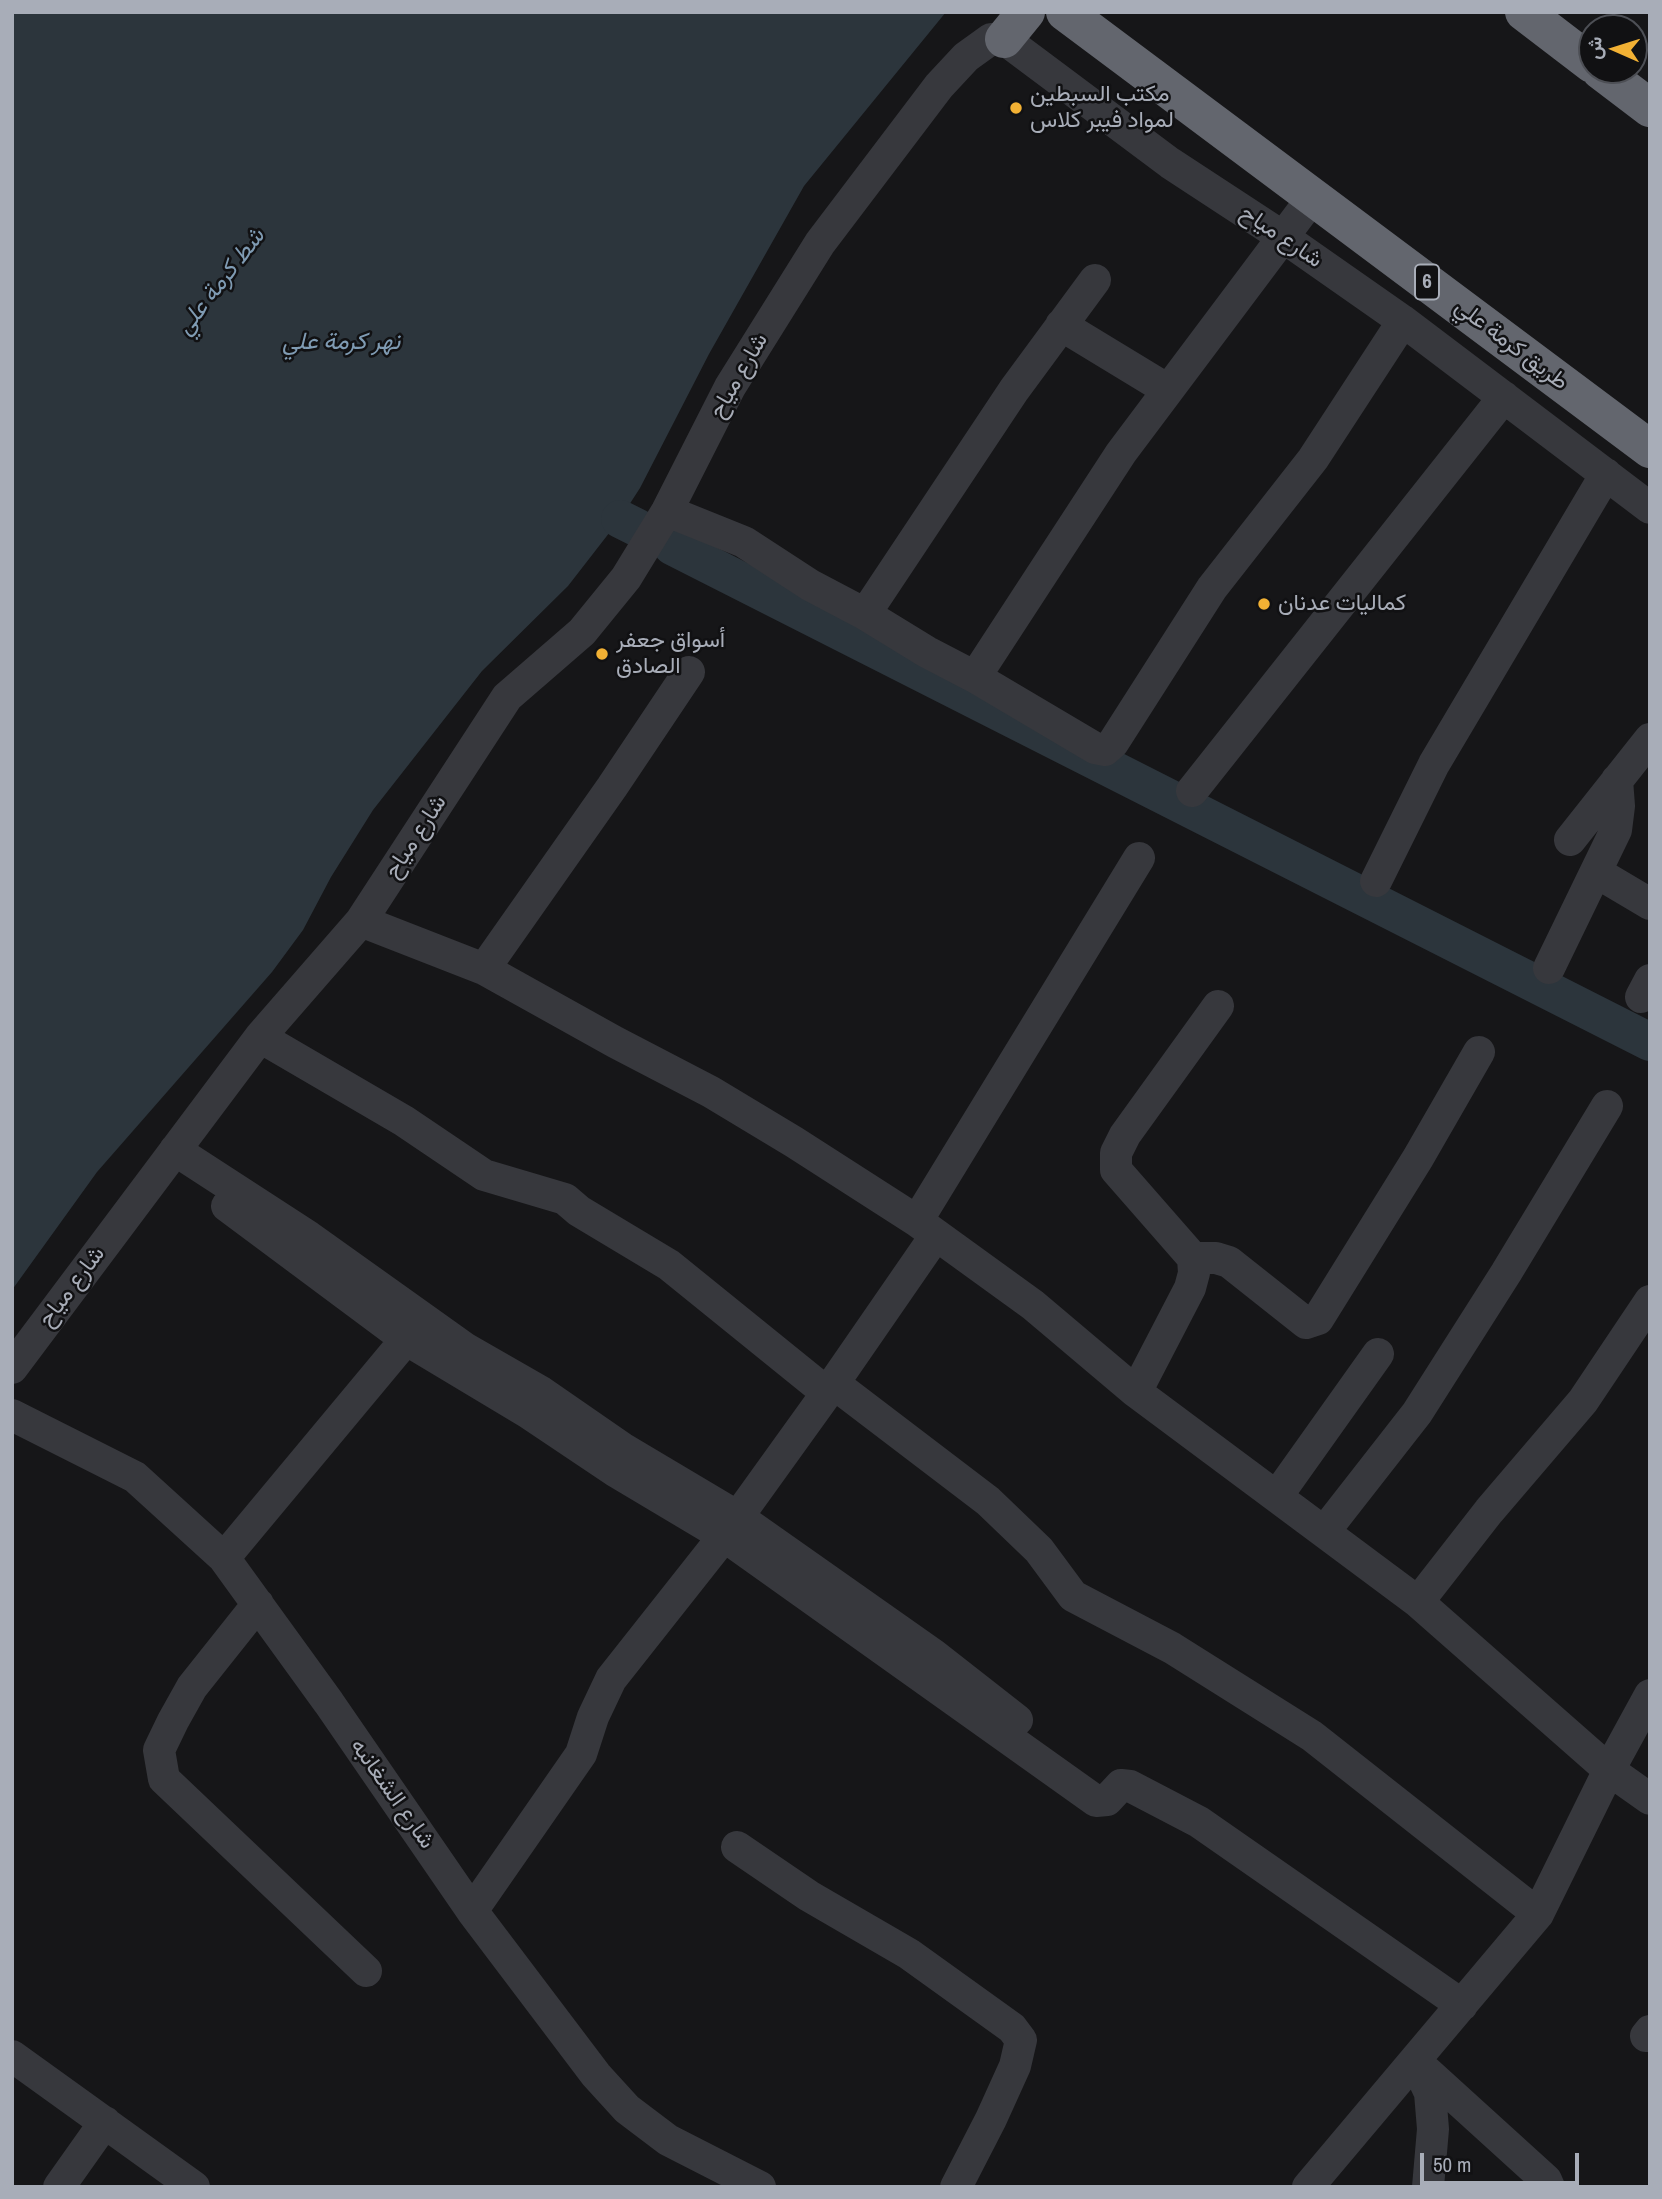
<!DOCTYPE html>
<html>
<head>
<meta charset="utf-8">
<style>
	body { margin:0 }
	#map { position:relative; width:1662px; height:2199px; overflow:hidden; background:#161618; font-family:"Archivo Narrow",Vazirmatn,sans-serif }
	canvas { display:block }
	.frame { position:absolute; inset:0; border:14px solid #a8adb8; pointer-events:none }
	.north { position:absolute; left:1578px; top:14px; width:70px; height:70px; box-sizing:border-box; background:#111113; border:2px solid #4d4f55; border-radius:50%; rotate:273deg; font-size:19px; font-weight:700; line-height:28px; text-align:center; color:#a8adb8 }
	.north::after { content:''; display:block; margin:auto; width:24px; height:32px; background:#f2b134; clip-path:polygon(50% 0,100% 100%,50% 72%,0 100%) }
	.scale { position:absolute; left:1420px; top:2153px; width:159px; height:32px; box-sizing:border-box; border:4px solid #a8adb8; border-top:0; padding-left:9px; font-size:21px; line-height:24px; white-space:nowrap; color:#a8adb8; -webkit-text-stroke:5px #111113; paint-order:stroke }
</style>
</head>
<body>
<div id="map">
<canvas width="1662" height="2199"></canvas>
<div class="frame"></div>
<div class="north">ش</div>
<div class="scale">50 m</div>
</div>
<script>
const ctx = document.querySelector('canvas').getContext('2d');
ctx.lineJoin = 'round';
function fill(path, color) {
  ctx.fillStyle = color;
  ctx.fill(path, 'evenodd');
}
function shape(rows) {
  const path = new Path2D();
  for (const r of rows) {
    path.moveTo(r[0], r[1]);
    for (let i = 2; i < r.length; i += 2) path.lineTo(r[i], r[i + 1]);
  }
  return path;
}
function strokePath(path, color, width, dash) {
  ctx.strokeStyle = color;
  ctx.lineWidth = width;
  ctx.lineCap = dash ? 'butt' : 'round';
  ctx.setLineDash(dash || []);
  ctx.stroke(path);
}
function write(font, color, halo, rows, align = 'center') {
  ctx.font = font + ' "Archivo Narrow",Vazirmatn,sans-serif';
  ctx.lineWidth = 5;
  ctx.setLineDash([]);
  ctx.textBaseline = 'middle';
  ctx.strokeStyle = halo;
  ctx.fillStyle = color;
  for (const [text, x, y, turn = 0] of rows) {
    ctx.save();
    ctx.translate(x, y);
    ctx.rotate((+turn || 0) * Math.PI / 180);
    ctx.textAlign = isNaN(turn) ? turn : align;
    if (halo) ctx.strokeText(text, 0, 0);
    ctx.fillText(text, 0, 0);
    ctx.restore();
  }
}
fill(shape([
	[12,12,946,12,804,186,709,354,640,488,620,519,568,586,482,671,373,810,331,877,303,930,272,972,97,1172,12,1290]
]), '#2c353c');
strokePath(shape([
	[620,519,638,528],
	[672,546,1650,1042]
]), '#2c353c', 38);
strokePath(shape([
	[1061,325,1168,390],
	[667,511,744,542,810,585,865,614,927,652,975,677,1095,748,1105,750,1113,743,1212,588,1313,459,1403,321],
	[865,614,1014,390,1095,280],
	[975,677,1121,453,1313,197],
	[1192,791,1504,397],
	[1570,840,1650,739],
	[1596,872,1650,904],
	[1376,881,1434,764,1606,474],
	[361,921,484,969,615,1042,711,1092,794,1142,917,1221,1033,1305,1136,1392,1418,1602,1609,1770,1650,1799],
	[1549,968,1616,830,1619,806,1617,780],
	[484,969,612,787,689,672],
	[1641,997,1650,980],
	[260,1037,404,1121,484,1175,565,1199,579,1211,669,1265,821,1388,829,1390,841,1389,988,1501,1039,1550,1073,1596,1172,1648,1312,1736,1538,1914],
	[175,1150,309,1237,466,1349,541,1392,622,1448,738,1517,934,1655,1017,1720],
	[227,1206,407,1340,527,1412,615,1471,724,1536,829,1390,936,1235],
	[917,1221,1139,858],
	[1193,1258,1216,1258,1229,1262,1306,1323,1318,1319,1418,1158,1479,1052],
	[12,1368,260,1037,361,921,507,697,582,632,626,578,667,511,730,387,820,243,939,86,966,57,991,39,1004,39,1170,163,1283,237,1403,321,1650,508],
	[1136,1392,1190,1288,1194,1273,1193,1258,1116,1170,1116,1153,1125,1135,1218,1006],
	[12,1415,135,1477,224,1558,329,1703,472,1911,596,2075,627,2109,668,2140,760,2187],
	[1277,1496,1378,1354],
	[1324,1532,1417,1413,1506,1273,1607,1106],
	[224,1558,418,1325],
	[1418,1602,1489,1511,1583,1401,1650,1301],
	[258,1604,192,1687,173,1721,159,1750,164,1779,366,1971],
	[737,1847,809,1896,909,1954,1012,2028,1021,2040,1015,2066,991,2119,956,2187],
	[472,1911,581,1754,593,1717,611,1679,724,1536,1096,1801,1107,1800,1121,1785,1130,1786,1199,1822,1462,2005],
	[1646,2036,1650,2031],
	[12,2056,194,2187],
	[1415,2061,1546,2180,1549,2187],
	[1417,2065,1430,2093,1433,2129,1428,2187],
	[59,2187,105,2122],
	[1308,2187,1538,1914,1609,1770,1650,1695]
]), '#37383d', 32);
strokePath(shape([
	[1065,12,1650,449],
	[1524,12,1592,64],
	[1004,39,1026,12],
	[1600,70,1650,108]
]), '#63666e', 38);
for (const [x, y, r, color] of [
	[1016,108,7,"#f2b134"],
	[1264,604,7,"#f2b134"],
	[602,654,7,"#f2b134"]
]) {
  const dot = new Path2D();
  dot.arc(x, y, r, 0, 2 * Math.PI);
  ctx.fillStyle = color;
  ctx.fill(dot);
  strokePath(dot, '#111113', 2.5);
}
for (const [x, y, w] of [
	[1427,282,24]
]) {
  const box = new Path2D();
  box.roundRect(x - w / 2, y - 17.5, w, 35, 5);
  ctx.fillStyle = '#111113';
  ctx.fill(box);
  strokePath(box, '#a8adb8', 2);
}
write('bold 21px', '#a8adb8', null, [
	["6",1427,282]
]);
write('23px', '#a8adb8', '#111113', [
	["مكتب السبطين",1030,95],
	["لمواد فيبر كلاس",1030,121],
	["كماليات عدنان",1278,604],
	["أسواق جعفر",616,641],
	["الصادق",616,667]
], 'left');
write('23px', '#a8adb8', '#111113', [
	["شارع مياح",1281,237,34],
	["طريق كرمة علي",1511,345,37],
	["شارع مياح",739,376,-60],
	["شارع مياح",416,837,-57],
	["شارع مياح",72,1287,-53],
	["شارع الشغانبه",392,1794,55]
]);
write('italic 24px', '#7f9bb3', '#111113', [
	["شط كرمة علي",221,282,-52],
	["نهر كرمة علي",341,343]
]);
</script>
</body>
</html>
